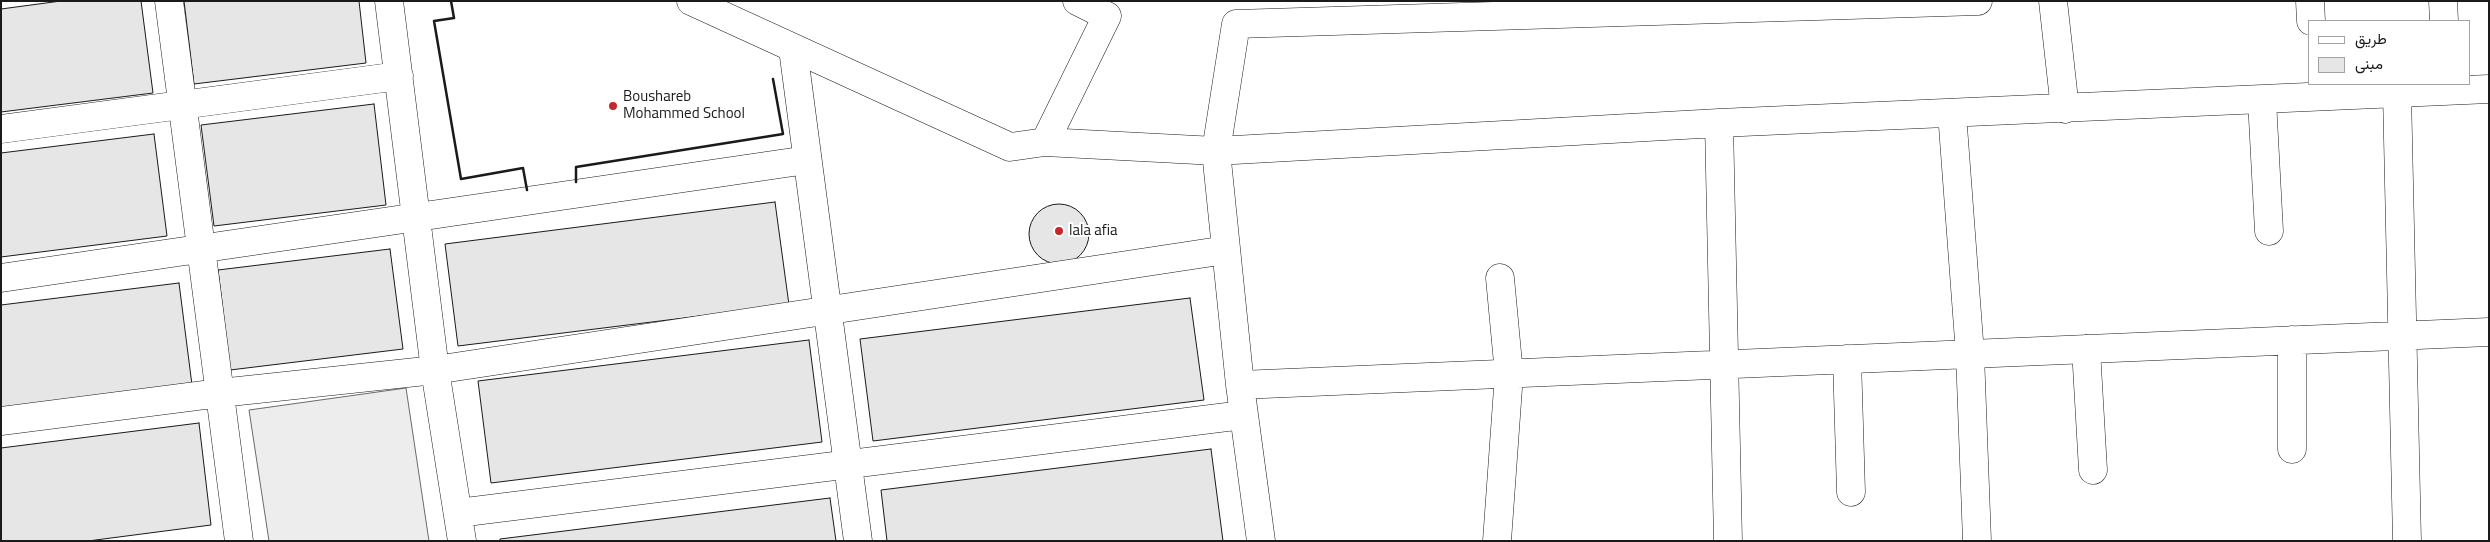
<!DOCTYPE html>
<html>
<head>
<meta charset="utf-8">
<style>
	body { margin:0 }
	#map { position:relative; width:2490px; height:542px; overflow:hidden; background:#fff; font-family:"Titillium Web",Vazirmatn,sans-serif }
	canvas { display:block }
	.frame { position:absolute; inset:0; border:2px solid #1a1a1a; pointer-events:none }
	.legend { position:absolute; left:2308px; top:20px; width:162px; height:65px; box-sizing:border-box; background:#fff; border:1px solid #a3a3a3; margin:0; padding:6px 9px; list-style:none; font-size:15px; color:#1a1a1a }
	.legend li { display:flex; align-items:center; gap:10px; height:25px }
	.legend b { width:25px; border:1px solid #a3a3a3 }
</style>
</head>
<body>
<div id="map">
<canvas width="2490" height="542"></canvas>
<div class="frame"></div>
<ul class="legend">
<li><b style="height:6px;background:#fff"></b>طريق</li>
<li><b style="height:14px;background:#e6e6e6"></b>مبنى</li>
</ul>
</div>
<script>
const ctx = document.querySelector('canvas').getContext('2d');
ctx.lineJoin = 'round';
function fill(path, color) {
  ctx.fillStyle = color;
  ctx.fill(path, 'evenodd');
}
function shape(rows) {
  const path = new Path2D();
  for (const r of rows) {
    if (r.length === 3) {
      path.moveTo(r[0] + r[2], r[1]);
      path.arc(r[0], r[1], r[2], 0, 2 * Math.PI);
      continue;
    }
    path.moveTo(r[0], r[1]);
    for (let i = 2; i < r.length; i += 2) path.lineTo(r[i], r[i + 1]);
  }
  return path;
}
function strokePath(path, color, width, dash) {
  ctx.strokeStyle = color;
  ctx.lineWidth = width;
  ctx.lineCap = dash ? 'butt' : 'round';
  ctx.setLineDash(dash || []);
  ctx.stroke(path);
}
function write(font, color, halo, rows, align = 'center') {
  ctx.font = font + ' "Titillium Web",sans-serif';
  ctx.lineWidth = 4;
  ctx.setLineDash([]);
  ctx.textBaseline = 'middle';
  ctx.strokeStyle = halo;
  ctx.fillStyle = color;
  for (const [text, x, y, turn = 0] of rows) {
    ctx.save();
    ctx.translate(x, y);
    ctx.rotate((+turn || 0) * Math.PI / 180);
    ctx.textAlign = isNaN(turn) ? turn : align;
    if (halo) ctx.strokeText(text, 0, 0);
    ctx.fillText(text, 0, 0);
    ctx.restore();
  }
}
const built = shape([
	[406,388,429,541,269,541,249,410,406,388]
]);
fill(built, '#ededed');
strokePath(built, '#6a6a6a', 1);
const building = shape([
	[61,1,141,1,153,93,1,112,1,9,61,1],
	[184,1,359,1,366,63,194,84,184,1],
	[374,104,386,205,214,226,201,125,374,104],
	[154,134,167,236,1,257,1,153,154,134],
	[775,202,789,305,458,346,445,244,775,202],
	[1059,234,30],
	[390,249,403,349,230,370,218,270,390,249],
	[179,283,192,385,1,409,1,305,179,283],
	[1190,298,1204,400,873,441,860,339,1190,298],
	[809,340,822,442,491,483,478,381,809,340],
	[199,423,211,525,88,541,1,541,1,448,199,423],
	[1211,449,1223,541,887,541,881,490,1211,449],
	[830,498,836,541,500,541,500,539,830,498]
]);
fill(building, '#e6e6e6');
strokePath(building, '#1a1a1a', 1);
const street = shape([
	[169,1,239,541],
	[389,1,435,370,462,541],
	[691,1,1010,147,1045,142,1216,151,1719,123,2489,89],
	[2053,1,2065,109],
	[2310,1,2311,21],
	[2443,1,2444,21],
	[793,49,858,541],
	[2397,93,2407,541],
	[2262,100,2269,231],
	[1952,113,1970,354,1977,541],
	[1719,123,1728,541],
	[1,129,399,76],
	[1045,142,1107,16,1077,1],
	[1,278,807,160],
	[2292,340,2292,449],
	[2086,349,2093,470],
	[1847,359,1851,492],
	[1240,385,2489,332],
	[1,421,220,393,435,370,1226,250],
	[458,513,1243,415],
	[1261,541,1240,385,1216,151,1236,24,1978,1],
	[1497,541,1509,374,1500,278]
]);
strokePath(street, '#1a1a1a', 29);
strokePath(street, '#fff', 28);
strokePath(shape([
	[451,1,454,18,434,21,461,179,523,168,527,190],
	[576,182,576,167,783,134,773,79]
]), '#1a1a1a', 2.5);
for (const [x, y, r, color] of [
	[613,106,5,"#c62828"],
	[1059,231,5,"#c62828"]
]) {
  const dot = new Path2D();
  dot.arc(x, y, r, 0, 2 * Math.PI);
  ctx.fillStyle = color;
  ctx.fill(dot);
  strokePath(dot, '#fff', 2);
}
write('15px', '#1a1a1a', '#fff', [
	["Boushareb",623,97],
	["Mohammed School",623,114],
	["lala afia",1069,231]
], 'left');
</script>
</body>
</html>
